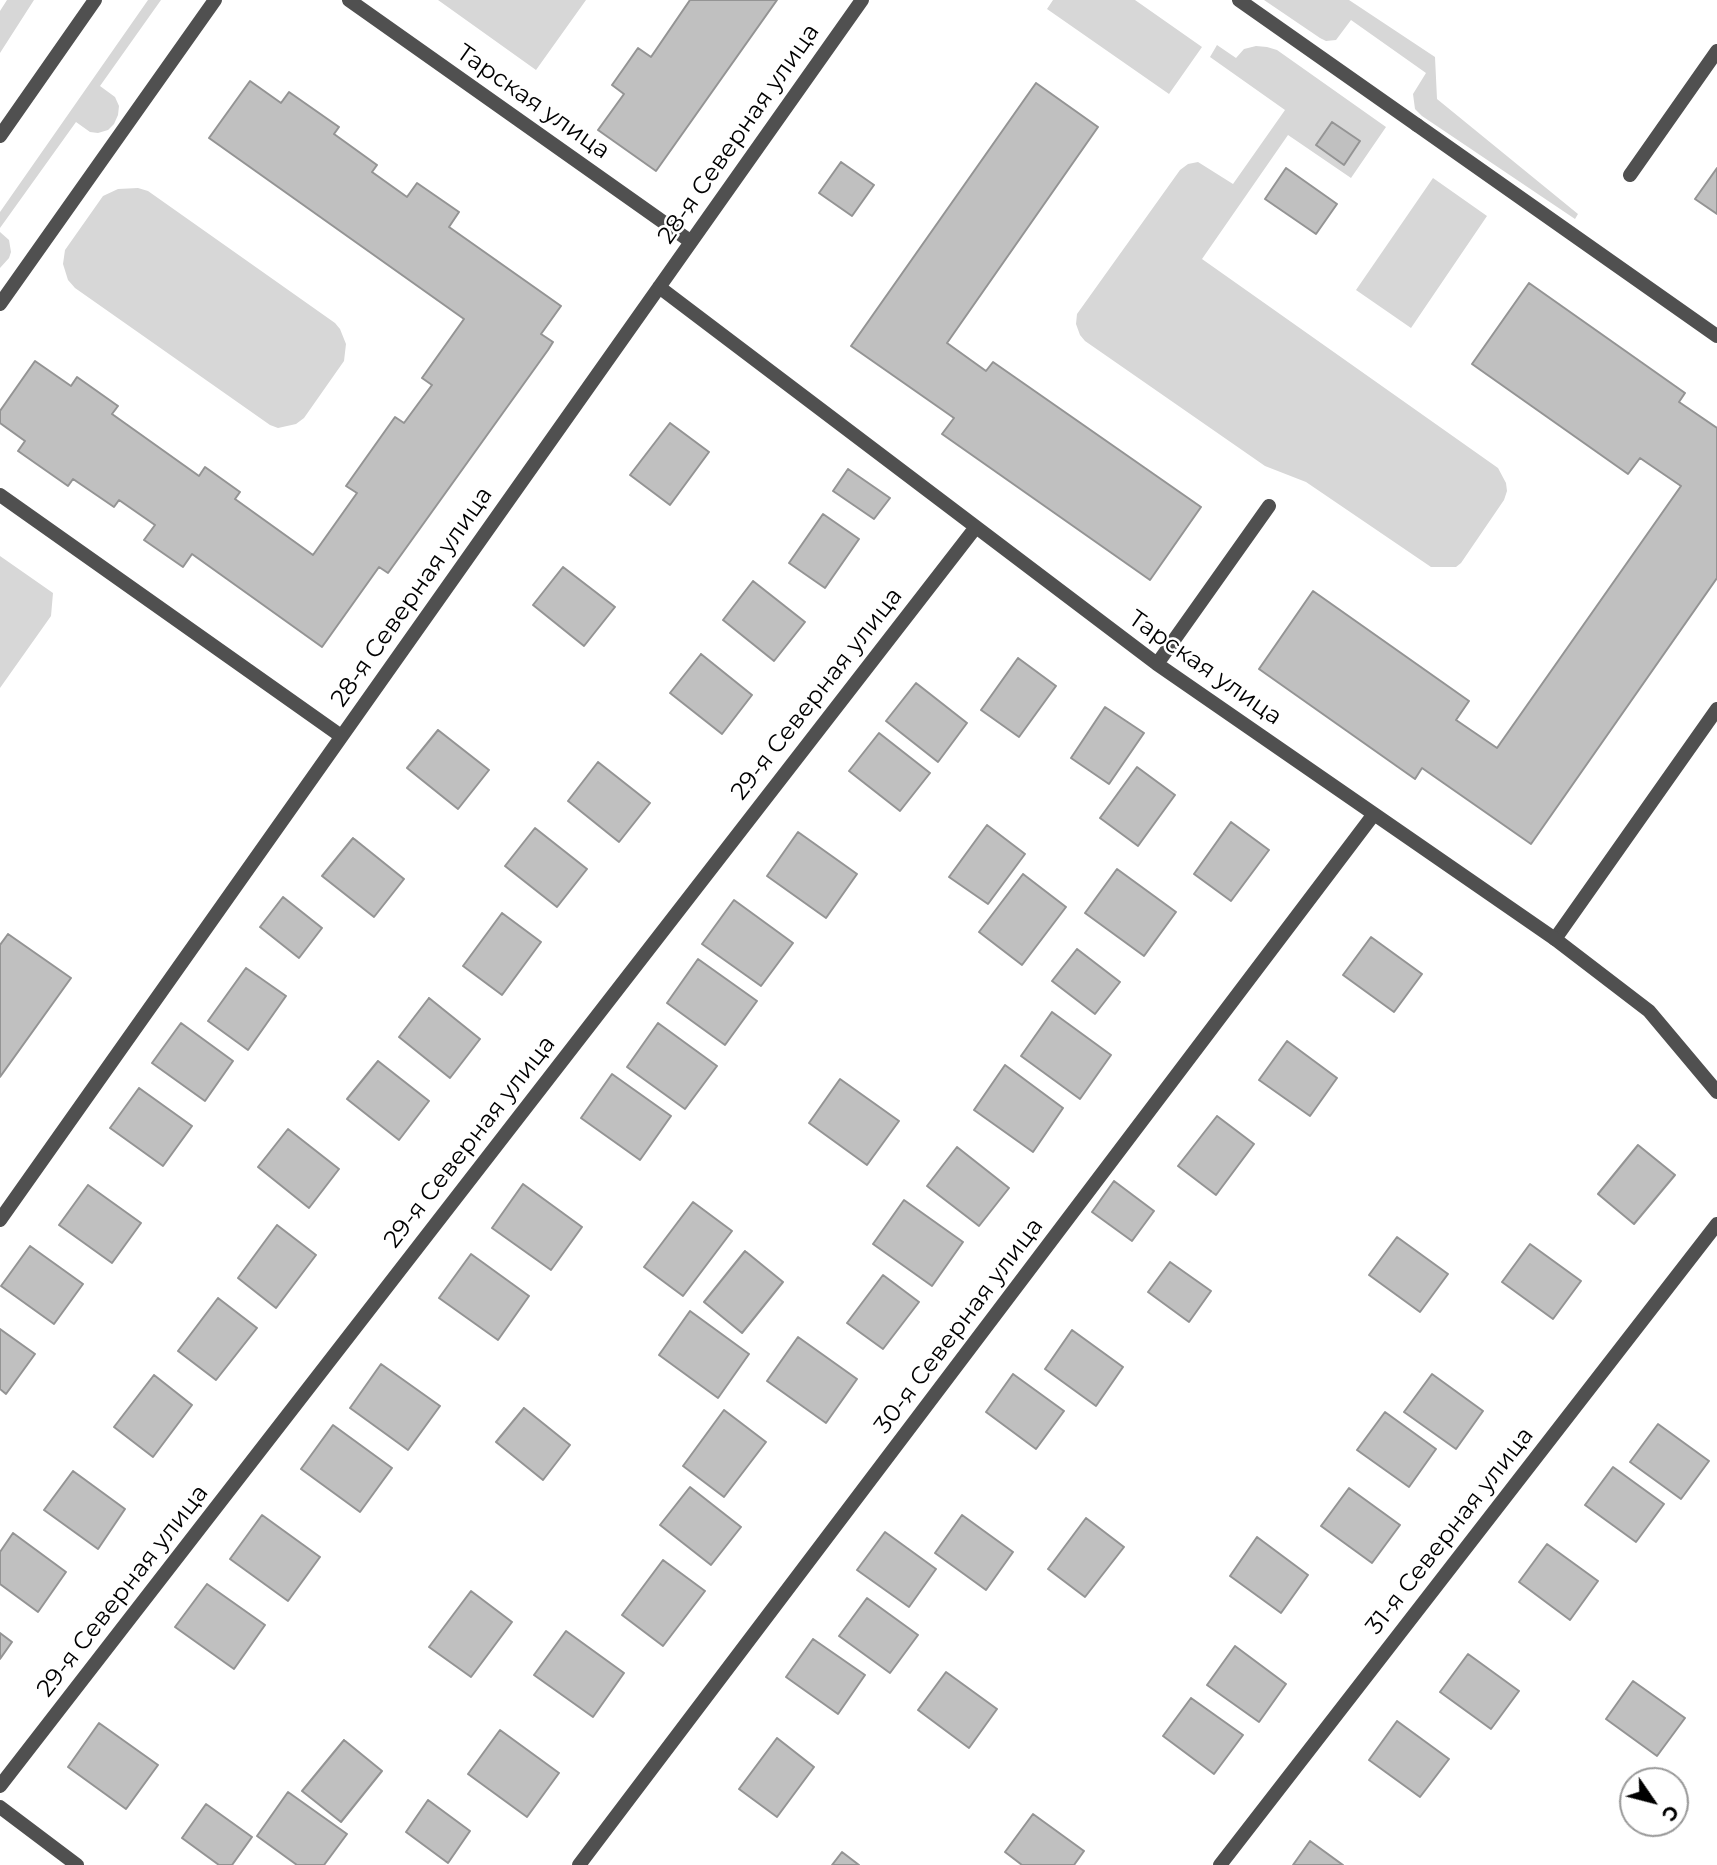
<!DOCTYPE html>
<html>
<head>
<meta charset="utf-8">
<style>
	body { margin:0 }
	#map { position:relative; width:1717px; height:1865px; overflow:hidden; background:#fff; font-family:Montserrat,sans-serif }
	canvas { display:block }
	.north { position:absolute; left:1619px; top:1767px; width:70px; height:70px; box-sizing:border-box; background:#fff; border:2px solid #999; border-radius:50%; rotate:125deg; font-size:19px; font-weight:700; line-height:28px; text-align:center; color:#000 }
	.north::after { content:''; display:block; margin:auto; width:24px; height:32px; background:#000; clip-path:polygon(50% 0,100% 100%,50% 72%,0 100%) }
</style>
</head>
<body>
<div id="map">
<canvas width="1717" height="1865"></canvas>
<div class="north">С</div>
</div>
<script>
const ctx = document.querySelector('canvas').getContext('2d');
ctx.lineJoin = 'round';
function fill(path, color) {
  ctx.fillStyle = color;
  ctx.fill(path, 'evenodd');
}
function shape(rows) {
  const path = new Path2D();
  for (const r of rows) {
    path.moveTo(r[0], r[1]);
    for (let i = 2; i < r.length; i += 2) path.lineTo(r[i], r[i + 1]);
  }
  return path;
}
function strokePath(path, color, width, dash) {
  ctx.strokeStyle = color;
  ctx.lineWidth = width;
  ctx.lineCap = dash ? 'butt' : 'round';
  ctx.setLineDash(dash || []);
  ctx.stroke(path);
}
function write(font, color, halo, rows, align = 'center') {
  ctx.font = font + ' Montserrat,sans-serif';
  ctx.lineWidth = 5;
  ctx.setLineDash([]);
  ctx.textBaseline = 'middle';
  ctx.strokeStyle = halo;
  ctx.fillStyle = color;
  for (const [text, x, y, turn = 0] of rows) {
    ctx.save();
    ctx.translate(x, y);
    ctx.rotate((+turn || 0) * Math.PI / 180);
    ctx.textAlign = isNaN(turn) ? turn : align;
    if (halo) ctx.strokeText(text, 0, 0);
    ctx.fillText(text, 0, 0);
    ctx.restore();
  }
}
fill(shape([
	[7,0,34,0,0,53,0,11],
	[148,0,161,0,100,86,115,97,119,106,118,115,114,124,108,130,98,133,90,132,76,122,0,228,0,212],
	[438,0,586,0,536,70],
	[1053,0,1135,0,1202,47,1169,94,1047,9],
	[1264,0,1349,0,1435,57,1437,99,1578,214,1575,219,1422,116,1415,109,1413,94,1426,73,1351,20,1336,40,1326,41,1320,38],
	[1217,45,1236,58,1244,49,1256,46,1267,47,1277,50,1386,127,1351,178,1288,135,1202,259,1498,468,1506,483,1507,491,1504,500,1461,563,1456,567,1431,567,1306,482,1265,466,1085,341,1080,335,1076,324,1077,314,1180,170,1188,164,1198,162,1233,184,1285,110,1210,57],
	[1433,178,1487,216,1411,328,1356,290],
	[138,188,148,191,335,323,340,329,346,344,344,361,304,418,296,424,278,428,270,425,75,288,68,280,63,264,65,250,103,196,118,189],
	[0,232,9,240,11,252,9,258,0,268],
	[0,556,53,593,51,616,0,688]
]), '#d7d7d7');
const building = shape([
	[690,0,777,0,656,171,598,130,624,94,612,85,624,68,638,48,651,57,690,0],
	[250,81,281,103,289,92,339,127,334,134,377,165,372,172,407,197,417,183,459,212,449,227,561,306,541,334,553,342,548,350,388,573,379,567,322,647,192,554,183,567,144,540,155,525,119,500,114,507,73,479,68,486,18,451,25,441,0,423,0,411,35,361,71,386,77,377,118,406,112,414,199,476,205,467,240,492,235,499,313,555,357,493,346,486,395,417,404,423,432,385,422,378,464,319,209,138,250,81],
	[1036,83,1098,127,947,343,986,371,993,362,1201,507,1150,580,942,434,954,418,851,346,1036,83],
	[1332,122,1360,141,1344,165,1316,145,1332,122],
	[841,162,874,185,852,216,819,193,841,162],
	[1286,168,1337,204,1316,234,1265,199,1286,168],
	[1717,168,1717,214,1695,199,1717,168],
	[1529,283,1685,393,1679,402,1717,428,1717,578,1531,844,1422,768,1415,779,1259,669,1313,591,1469,701,1456,720,1497,748,1681,486,1640,458,1628,474,1472,364,1529,283],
	[670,423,709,452,670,505,630,475,670,423],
	[848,469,890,498,874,519,833,491,848,469],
	[823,514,859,539,825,588,789,563,823,514],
	[563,567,615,607,584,646,533,605,563,567],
	[753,581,805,622,774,661,723,620,753,581],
	[701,654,752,695,722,734,670,693,701,654],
	[1018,658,1056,686,1019,737,981,710,1018,658],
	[916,683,967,723,938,762,886,721,916,683],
	[1105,707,1144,733,1109,784,1071,758,1105,707],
	[438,730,489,770,458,809,407,768,438,730],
	[879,733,930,773,900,811,849,771,879,733],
	[598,762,650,803,619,842,568,801,598,762],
	[1137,767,1175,795,1138,846,1100,818,1137,767],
	[1231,822,1269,850,1231,901,1194,874,1231,822],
	[987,825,1025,854,988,904,949,877,987,825],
	[535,828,587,869,557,907,505,866,535,828],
	[798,832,857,874,826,918,767,876,798,832],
	[353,838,404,879,374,917,322,876,353,838],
	[1117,869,1176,912,1144,956,1085,913,1117,869],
	[1023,874,1066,907,1022,965,979,932,1023,874],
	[283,897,322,928,299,958,260,927,283,897],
	[734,900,793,943,761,986,702,944,734,900],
	[502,913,541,942,502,995,463,966,502,913],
	[8,934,71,978,0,1077,0,945,8,934],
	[1371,937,1422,974,1394,1012,1343,975,1371,937],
	[1077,949,1120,982,1095,1014,1052,981,1077,949],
	[698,959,757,1001,725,1045,667,1003,698,959],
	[246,968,286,996,248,1050,208,1021,246,968],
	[429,998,480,1039,450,1078,399,1037,429,998],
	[1052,1012,1111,1055,1080,1099,1021,1056,1052,1012],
	[181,1023,233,1061,205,1101,152,1063,181,1023],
	[658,1023,717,1066,685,1109,627,1067,658,1023],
	[1287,1041,1337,1078,1310,1116,1259,1080,1287,1041],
	[378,1061,429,1101,399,1140,347,1099,378,1061],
	[1005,1065,1063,1108,1033,1152,974,1110,1005,1065],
	[612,1074,671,1116,640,1160,581,1118,612,1074],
	[840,1079,899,1121,867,1165,809,1123,840,1079],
	[139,1088,192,1126,163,1166,110,1128,139,1088],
	[1217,1116,1254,1144,1216,1195,1178,1166,1217,1116],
	[288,1129,339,1169,309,1208,258,1167,288,1129],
	[1638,1145,1675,1175,1634,1224,1598,1194,1638,1145],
	[957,1147,1009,1188,979,1226,927,1186,957,1147],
	[1114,1181,1154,1211,1132,1241,1092,1212,1114,1181],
	[523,1184,582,1227,551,1270,492,1228,523,1184],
	[88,1185,141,1223,112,1263,59,1225,88,1185],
	[904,1200,963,1242,932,1286,873,1244,904,1200],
	[693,1202,732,1231,683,1296,644,1267,693,1202],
	[277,1225,316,1255,276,1308,238,1278,277,1225],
	[1397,1237,1448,1274,1420,1312,1369,1275,1397,1237],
	[1530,1244,1581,1281,1553,1319,1502,1282,1530,1244],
	[30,1246,83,1284,54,1324,1,1286,30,1246],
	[745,1251,783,1282,742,1333,704,1302,745,1251],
	[471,1254,529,1296,498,1340,439,1298,471,1254],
	[1170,1262,1211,1291,1189,1322,1148,1292,1170,1262],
	[883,1275,919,1302,883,1349,847,1323,883,1275],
	[218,1298,257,1328,216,1380,178,1351,218,1298],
	[690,1311,749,1354,718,1398,659,1355,690,1311],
	[0,1329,35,1354,6,1394,0,1389,0,1329],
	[1072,1330,1123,1367,1096,1406,1045,1369,1072,1330],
	[798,1337,857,1379,826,1423,767,1381,798,1337],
	[381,1364,440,1406,408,1450,350,1408,381,1364],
	[1013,1374,1064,1411,1036,1449,986,1412,1013,1374],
	[1432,1374,1483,1411,1456,1449,1404,1412,1432,1374],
	[154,1375,192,1405,153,1457,114,1427,154,1375],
	[524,1408,570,1445,543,1480,496,1442,524,1408],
	[724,1410,766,1442,724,1497,683,1466,724,1410],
	[1385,1412,1436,1449,1409,1487,1357,1450,1385,1412],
	[1658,1424,1709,1461,1681,1499,1630,1462,1658,1424],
	[333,1425,392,1468,360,1512,301,1469,333,1425],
	[1613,1467,1664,1504,1636,1542,1585,1505,1613,1467],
	[73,1471,125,1509,98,1549,44,1510,73,1471],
	[690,1487,741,1527,711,1565,660,1525,690,1487],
	[1349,1488,1400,1525,1372,1563,1321,1526,1349,1488],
	[262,1515,320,1557,288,1601,230,1559,262,1515],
	[962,1515,1013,1552,986,1590,935,1553,962,1515],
	[1086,1518,1124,1547,1085,1597,1048,1569,1086,1518],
	[885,1532,936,1569,909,1607,857,1570,885,1532],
	[13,1533,66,1572,38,1612,0,1584,0,1552,13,1533],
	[1257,1537,1308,1575,1281,1613,1230,1576,1257,1537],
	[1547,1544,1598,1581,1570,1620,1519,1582,1547,1544],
	[663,1560,705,1591,663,1646,622,1615,663,1560],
	[207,1584,265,1625,234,1669,175,1627,207,1584],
	[471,1591,512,1622,471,1677,429,1647,471,1591],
	[867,1598,918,1635,890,1673,839,1636,867,1598],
	[566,1631,624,1673,593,1717,534,1675,566,1631],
	[0,1633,12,1642,0,1659,0,1633],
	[813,1639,865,1675,838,1714,786,1677,813,1639],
	[1235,1646,1286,1684,1259,1722,1207,1685,1235,1646],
	[1468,1654,1519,1691,1491,1729,1440,1692,1468,1654],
	[946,1672,997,1709,969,1748,918,1710,946,1672],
	[1633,1681,1685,1718,1657,1756,1606,1719,1633,1681],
	[1191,1698,1243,1735,1214,1774,1163,1736,1191,1698],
	[1397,1721,1449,1759,1420,1797,1369,1760,1397,1721],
	[99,1723,158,1765,126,1809,68,1767,99,1723],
	[500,1730,559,1773,527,1817,468,1774,500,1730],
	[777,1738,814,1767,777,1817,739,1789,777,1738],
	[344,1740,382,1771,341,1822,302,1791,344,1740],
	[288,1792,347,1834,324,1865,297,1865,257,1836,288,1792],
	[428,1800,470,1831,448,1863,406,1832,428,1800],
	[206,1804,252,1837,232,1865,219,1865,182,1838,206,1804],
	[1033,1814,1084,1851,1074,1865,1022,1865,1005,1852,1033,1814],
	[1310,1841,1343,1865,1293,1865,1310,1841],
	[842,1852,859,1865,832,1865,842,1852]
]);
fill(building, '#c0c0c0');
strokePath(building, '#949494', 2);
strokePath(shape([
	[349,0,690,241],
	[1417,125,1717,336],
	[0,136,95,0],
	[0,304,215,0],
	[1555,939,1717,709]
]), '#505050', 14);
strokePath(shape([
	[1239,0,1417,125],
	[1630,175,1717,51],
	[659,287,1157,664,1555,939,1649,1011,1717,1092],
	[0,495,341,736],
	[1157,664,1269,506],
	[0,1220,862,0],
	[0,1786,976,527],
	[0,1807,77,1865],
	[579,1865,1374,814],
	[1220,1865,1717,1224]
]), '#505050', 14);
write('24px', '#000', '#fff', [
	["Тарская улица",533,102,35],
	["28-я Северная улица",739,134,-55],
	["28-я Северная улица",412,597,-55],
	["Тарская улица",1205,668,35],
	["29-я Северная улица",817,694,-52],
	["29-я Северная улица",470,1142,-52],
	["30-я Северная улица",959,1326,-53],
	["31-я Северная улица",1450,1531,-52],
	["29-я Северная улица",123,1591,-52]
]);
</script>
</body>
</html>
